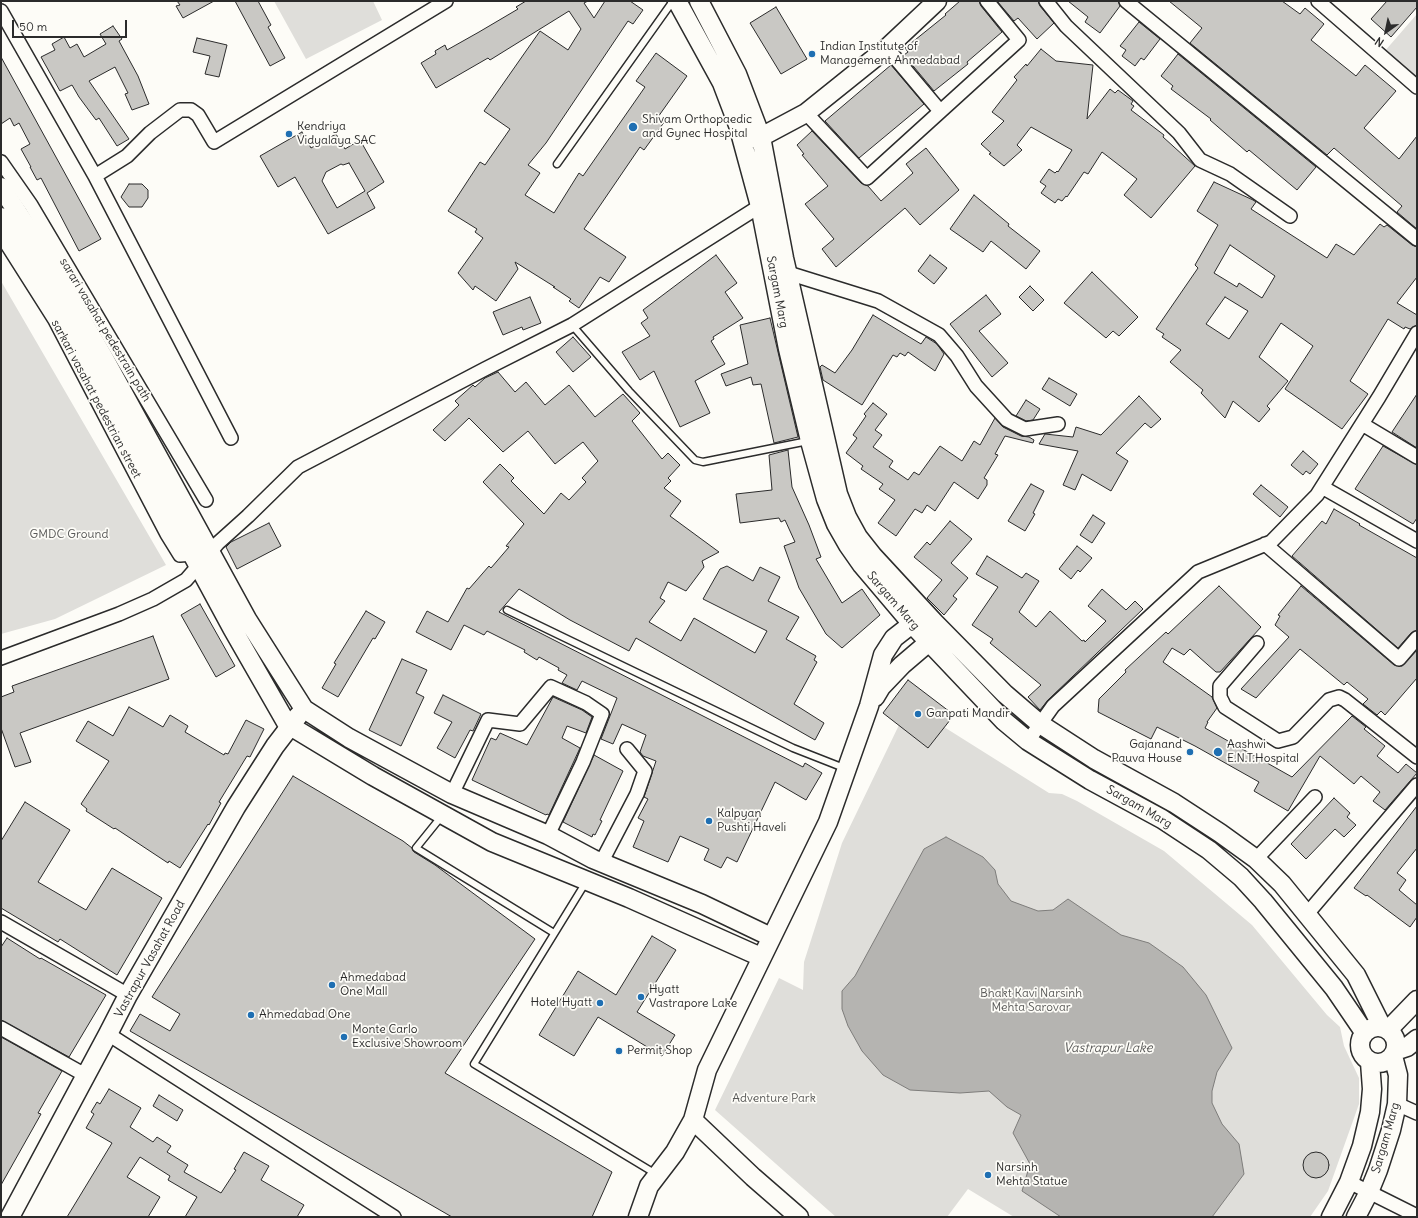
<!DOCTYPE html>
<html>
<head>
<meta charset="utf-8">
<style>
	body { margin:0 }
	#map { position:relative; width:1418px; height:1218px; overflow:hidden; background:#fdfcf7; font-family:Delius,sans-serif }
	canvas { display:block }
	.frame { position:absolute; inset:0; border:2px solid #2b2b2b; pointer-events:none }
	.north { position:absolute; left:1366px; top:12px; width:40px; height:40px; -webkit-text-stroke:3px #fdfcf7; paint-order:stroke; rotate:213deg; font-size:11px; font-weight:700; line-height:16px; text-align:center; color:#2b2b2b }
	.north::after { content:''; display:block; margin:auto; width:14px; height:18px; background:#2b2b2b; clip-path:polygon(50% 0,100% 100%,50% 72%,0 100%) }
	.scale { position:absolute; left:12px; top:20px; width:115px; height:18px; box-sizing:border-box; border:2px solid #2b2b2b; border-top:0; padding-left:5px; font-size:12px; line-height:14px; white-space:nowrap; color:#2b2b2b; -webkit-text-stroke:3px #fdfcf7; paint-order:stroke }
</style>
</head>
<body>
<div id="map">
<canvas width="1418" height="1218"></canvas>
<div class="frame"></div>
<div class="north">N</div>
<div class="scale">50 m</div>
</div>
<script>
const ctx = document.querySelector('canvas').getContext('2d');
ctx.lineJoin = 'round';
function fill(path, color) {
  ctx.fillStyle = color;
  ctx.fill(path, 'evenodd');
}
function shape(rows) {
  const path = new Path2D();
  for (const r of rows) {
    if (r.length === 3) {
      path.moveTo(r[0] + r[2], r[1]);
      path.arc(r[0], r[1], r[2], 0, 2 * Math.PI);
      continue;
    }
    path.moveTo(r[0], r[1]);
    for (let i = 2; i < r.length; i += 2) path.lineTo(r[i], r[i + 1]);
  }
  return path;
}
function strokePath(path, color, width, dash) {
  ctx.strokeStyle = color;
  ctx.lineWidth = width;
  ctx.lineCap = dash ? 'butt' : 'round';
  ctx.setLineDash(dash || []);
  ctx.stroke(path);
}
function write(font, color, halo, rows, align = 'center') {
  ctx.font = font + ' Delius,sans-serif';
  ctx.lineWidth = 3.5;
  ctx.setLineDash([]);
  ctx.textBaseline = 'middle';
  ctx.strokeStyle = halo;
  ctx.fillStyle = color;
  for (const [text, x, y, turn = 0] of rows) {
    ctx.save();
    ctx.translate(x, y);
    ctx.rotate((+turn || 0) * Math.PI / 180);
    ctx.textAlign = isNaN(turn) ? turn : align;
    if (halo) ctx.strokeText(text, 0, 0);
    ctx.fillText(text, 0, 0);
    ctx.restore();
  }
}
fill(shape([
	[274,1,373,1,382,20,306,59],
	[1417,14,1417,80,1384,52],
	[1,281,166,565,55,619,1,634],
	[899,725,928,748,944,727,1049,793,1062,794,1077,801,1164,851,1252,925,1327,1015,1340,1027,1344,1046,1359,1078,1359,1104,1328,1191,1310,1217,1014,1217,968,1189,947,1217,836,1217,715,1110,779,978,803,990,804,962,842,843]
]), '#dfdeda');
const water = shape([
	[946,837,983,857,995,870,998,884,1011,901,1038,911,1053,910,1068,899,1121,935,1149,943,1183,967,1206,995,1232,1048,1217,1072,1212,1091,1212,1103,1222,1124,1239,1144,1244,1174,1212,1217,1061,1217,1022,1191,1030,1164,1013,1133,1021,1115,1007,1107,989,1091,960,1093,910,1090,883,1075,862,1051,848,1026,842,1009,842,991,855,976,924,849,946,837]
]);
fill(water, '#b5b4b1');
strokePath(water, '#7e7d7b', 1);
const building = shape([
	[177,1,214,1,183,18,176,6,180,5,177,1],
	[235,1,258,1,271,25,268,27,285,58,270,66,235,1],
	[526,1,588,1,584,3,594,18,605,1,630,1,643,10,633,24,628,21,546,143,528,165,540,173,525,195,554,213,579,173,583,176,645,87,636,81,656,53,687,76,658,117,665,121,644,150,640,147,584,229,626,257,609,282,600,277,579,308,569,301,571,299,553,287,555,287,515,262,518,269,496,301,475,286,473,290,458,273,483,238,475,232,477,229,448,211,480,162,485,165,510,129,484,111,540,31,568,50,581,29,569,11,490,60,488,58,436,88,421,63,436,54,435,51,445,45,447,50,479,32,518,9,516,7,526,1],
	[960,1,979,1,981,6,1002,32,967,62,968,64,934,91,904,55,908,52,905,48,946,15,945,14,960,1],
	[997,1,1038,1,1040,6,1054,23,1037,39,1018,18,1014,21,997,1],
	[1068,1,1118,1,1120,6,1100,33,1085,22,1088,17,1068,1],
	[1169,1,1282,1,1300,14,1305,8,1324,24,1311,40,1356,76,1365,65,1396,91,1364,128,1399,159,1417,136,1417,229,1397,212,1402,206,1334,148,1327,155,1190,43,1202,28,1169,1],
	[1387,1,1417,1,1417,7,1391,37,1371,19,1387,1],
	[776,7,807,59,781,74,750,23,776,7],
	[1139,22,1160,39,1144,60,1141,58,1135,66,1122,56,1126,50,1120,46,1139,22],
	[113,26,122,39,119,41,138,76,149,104,132,110,125,94,128,93,115,67,89,81,129,139,117,146,99,118,96,120,79,97,72,85,60,91,41,57,55,50,52,44,64,37,70,48,77,44,84,57,106,44,100,34,113,26],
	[197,38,227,45,219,77,205,74,210,56,193,52,197,38],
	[1041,49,1056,61,1093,65,1087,119,1110,89,1115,93,1118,90,1133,101,1131,104,1134,106,1131,110,1164,135,1163,137,1195,166,1151,218,1124,195,1137,179,1102,152,1088,174,1084,172,1067,197,1066,196,1062,201,1058,199,1055,203,1041,193,1046,186,1040,182,1049,169,1055,173,1057,171,1058,172,1072,150,1031,127,1017,145,1022,150,1004,166,989,154,991,153,981,144,1004,121,992,112,1017,80,1014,77,1026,64,1027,66,1041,49],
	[1178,54,1316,167,1297,190,1249,150,1247,152,1210,120,1211,119,1171,89,1173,86,1161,76,1178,54],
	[1,57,101,239,79,251,41,178,37,180,30,167,31,167,21,149,30,144,19,123,14,126,10,118,1,124,1,57],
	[891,65,924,104,859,158,825,121,891,65],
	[812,131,861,183,868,186,881,201,913,173,906,164,926,148,959,190,920,225,905,208,836,267,822,249,834,239,805,204,828,186,802,155,804,154,797,145,812,131],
	[302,132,311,148,336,134,345,149,360,140,384,182,367,193,375,208,328,234,295,177,278,187,260,156,302,132],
	[349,163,365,191,337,208,322,181,326,172,341,164,343,165,349,163],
	[1214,182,1253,200,1256,202,1251,209,1327,258,1336,244,1354,255,1380,224,1384,227,1387,225,1412,245,1417,247,1417,277,1397,303,1417,315,1417,325,1410,329,1405,327,1404,329,1388,319,1350,381,1368,394,1342,429,1285,389,1313,346,1281,323,1259,357,1288,381,1267,406,1270,409,1259,422,1233,401,1225,418,1201,393,1203,390,1170,362,1181,350,1162,337,1164,334,1156,329,1198,268,1195,265,1218,225,1197,211,1214,182],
	[1230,245,1275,276,1262,298,1239,283,1237,287,1214,273,1230,245],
	[1225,297,1248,311,1229,339,1206,324,1225,297],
	[129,184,142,184,148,190,148,198,142,207,129,207,121,197,129,184],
	[974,195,1009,224,1008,226,1040,251,1026,269,991,241,983,252,950,229,974,195],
	[716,255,737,283,725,292,743,318,713,337,714,339,711,341,725,364,695,381,710,413,680,427,654,371,640,380,622,352,650,336,641,323,648,318,643,310,716,255],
	[930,255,947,268,934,284,918,271,930,255],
	[1092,272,1138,317,1119,336,1113,331,1106,338,1064,303,1092,272],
	[1030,286,1044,300,1033,311,1019,297,1030,286],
	[986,295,1001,314,979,331,1008,363,992,377,950,324,986,295],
	[530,297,541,323,523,330,522,327,503,335,493,312,530,297],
	[873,315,921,344,926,337,937,344,944,354,935,371,908,352,905,356,900,353,897,357,893,355,862,405,823,380,820,367,822,365,835,373,852,350,873,315],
	[770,318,798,437,774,443,761,384,753,385,751,377,726,386,721,374,748,364,740,325,770,318],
	[573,337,591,357,573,372,556,352,573,337],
	[498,372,515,392,526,382,545,405,569,385,595,417,623,394,640,413,632,421,662,459,668,453,680,465,668,478,671,481,664,488,681,501,670,516,719,552,702,561,704,567,686,591,668,582,660,598,665,601,649,622,681,641,694,618,755,653,767,631,703,599,720,569,727,566,753,581,760,567,780,577,768,601,799,617,786,639,816,656,814,660,817,662,794,704,824,723,815,740,636,638,629,651,570,620,519,589,499,612,803,767,805,763,822,773,806,800,775,782,737,862,727,857,721,868,704,860,709,849,680,836,668,862,633,847,644,821,638,818,648,799,644,797,656,761,643,756,640,752,646,735,622,724,613,744,601,739,617,698,582,681,577,690,562,683,567,675,558,670,559,668,539,657,537,660,524,652,525,650,487,631,484,635,464,625,451,650,416,632,427,611,448,622,467,588,469,589,489,566,491,568,509,547,506,546,524,524,483,482,500,464,514,478,511,481,544,514,561,493,569,500,586,482,582,478,598,461,583,442,555,464,528,431,503,452,469,418,445,441,433,430,459,405,455,401,473,385,475,387,485,378,498,372],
	[1049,378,1077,394,1070,406,1042,389,1049,378],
	[1417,394,1417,448,1392,432,1417,394],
	[1139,396,1161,419,1151,428,1145,423,1116,453,1128,461,1111,491,1082,474,1075,490,1063,485,1078,451,1039,444,1045,434,1073,437,1076,427,1101,435,1139,396],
	[1026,400,1040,409,1033,420,1026,421,1016,416,1026,400],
	[873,403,887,414,875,430,882,435,873,447,893,461,889,467,908,480,914,472,919,475,940,446,962,461,974,441,980,445,995,418,1003,427,1021,436,1029,437,1034,440,1033,443,1005,436,995,454,998,455,984,478,987,480,987,485,978,499,954,482,935,511,927,505,922,513,915,509,896,536,878,523,895,500,879,489,883,484,861,469,863,466,846,453,857,438,853,435,866,416,864,414,873,403],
	[1383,446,1417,465,1417,518,1413,524,1355,489,1383,446],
	[788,450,792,487,809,525,821,557,816,559,842,603,862,589,880,615,842,648,826,634,799,588,784,546,795,542,785,520,781,522,779,518,740,523,736,494,772,490,769,455,788,450],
	[1303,451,1318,464,1310,474,1306,471,1303,475,1291,465,1303,451],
	[1031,484,1044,491,1033,513,1035,514,1025,531,1008,521,1031,484],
	[1261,485,1288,507,1280,517,1253,494,1261,485],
	[1334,509,1360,524,1359,525,1417,558,1417,630,1411,633,1398,648,1292,556,1322,521,1326,524,1334,509],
	[1093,515,1105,523,1092,543,1080,535,1093,515],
	[950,521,972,539,951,563,968,578,953,596,957,599,944,615,927,598,942,580,914,557,927,542,930,545,950,521],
	[269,523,281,546,237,569,226,547,231,542,269,523],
	[1077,546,1092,558,1080,572,1078,570,1071,579,1059,569,1077,546],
	[987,556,1022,578,1026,573,1039,581,1019,612,1036,627,1050,611,1082,641,1084,640,1085,642,1106,621,1088,606,1102,589,1126,610,1135,601,1143,609,1048,700,1040,710,1028,697,1041,685,990,643,993,639,972,625,998,587,976,574,987,556],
	[1219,586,1261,627,1220,672,1216,672,1190,649,1184,655,1172,648,1163,662,1212,697,1217,708,1207,722,1208,722,1205,728,1292,777,1352,716,1366,727,1364,729,1385,746,1377,756,1398,773,1406,764,1417,773,1385,810,1373,801,1380,792,1361,776,1354,784,1320,756,1288,811,1254,791,1259,782,1195,746,1157,727,1151,739,1098,712,1099,699,1126,672,1125,670,1166,632,1168,634,1219,586],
	[1301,586,1394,665,1402,666,1417,650,1417,678,1385,715,1381,711,1377,715,1363,704,1368,699,1347,682,1344,685,1300,649,1256,698,1241,689,1289,637,1275,625,1280,616,1278,615,1301,586],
	[200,604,235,666,216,677,181,615,200,604],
	[366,611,385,622,375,639,373,638,338,697,322,688,336,664,334,663,366,611],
	[153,636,169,679,20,733,31,762,15,767,1,728,1,697,14,692,12,686,153,636],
	[402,659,427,670,416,693,424,697,401,746,369,730,402,659],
	[908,680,954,715,928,748,883,713,908,680],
	[443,695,481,714,473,731,470,730,455,758,437,748,452,722,434,713,443,695],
	[553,697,582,710,592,717,586,733,567,726,562,738,580,748,549,815,547,814,546,815,472,780,491,738,496,740,500,733,527,745,553,697],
	[129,707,163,727,170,715,188,726,185,732,224,755,225,753,228,754,246,720,264,729,250,757,247,756,219,802,221,803,209,825,208,824,180,868,169,861,168,863,115,828,114,829,86,811,87,809,81,804,109,761,76,741,88,721,113,736,129,707],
	[594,755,623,771,600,820,602,821,595,835,593,834,592,837,563,822,594,755],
	[293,776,403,841,412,848,414,852,435,865,535,939,445,1073,612,1172,592,1217,452,1217,130,1031,140,1014,170,1031,180,1014,152,997,293,776],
	[1334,798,1350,813,1347,817,1356,825,1344,837,1335,829,1306,859,1291,844,1334,798],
	[25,802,70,830,38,882,86,910,112,868,162,898,117,975,60,939,58,942,1,908,1,841,25,802],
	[1417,806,1417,848,1397,873,1406,880,1399,890,1417,905,1417,917,1410,927,1367,895,1366,896,1354,888,1417,806],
	[652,936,676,950,637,1012,675,1035,662,1056,598,1017,574,1056,539,1035,578,971,616,995,652,936],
	[7,938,40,959,41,958,106,995,69,1057,1,1020,1,947,7,938],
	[1,1037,62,1071,38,1113,41,1114,1,1185,1,1037],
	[109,1089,141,1108,130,1127,153,1142,157,1137,171,1146,167,1152,188,1165,184,1172,221,1193,236,1170,234,1169,244,1152,269,1166,261,1180,304,1205,297,1217,185,1217,197,1197,168,1180,170,1176,140,1157,127,1177,160,1197,148,1217,67,1217,112,1143,86,1128,94,1114,91,1112,97,1102,100,1104,109,1089],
	[159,1095,183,1110,177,1121,153,1106,159,1095],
	[1316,1165,13]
]);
fill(building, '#c9c8c4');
strokePath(building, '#2b2b2b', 1);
const lane = shape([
	[557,164,673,1],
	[572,325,629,391,695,460,703,462,808,441],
	[507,610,793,748,844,768],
	[441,817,416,848,554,933],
	[586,882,474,1064,656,1174]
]);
const street = shape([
	[1046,1,1066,26,1179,133,1200,160,1230,174,1290,216],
	[1126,1,1417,239],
	[1318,1,1417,87],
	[1,11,95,176,127,156,150,133,180,110,191,110,198,115,214,142,446,1],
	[887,48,940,111],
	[806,113,867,178,1019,40,987,1],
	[1,162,31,205,206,500],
	[95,176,231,438],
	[1,235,55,320,167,534,180,555,193,554],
	[788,273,878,301,939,335,957,356,976,386,1007,420,1025,429,1058,424],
	[1362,424,1417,457],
	[1322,487,1417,541],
	[1265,544,1399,659,1417,638],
	[1257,643,1220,686,1220,697,1225,707,1278,741,1293,737,1329,700,1339,697,1345,700,1417,757],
	[1,658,119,614,153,599,186,580,218,543,248,516,298,467,485,369,572,325,760,206,768,203],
	[1028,741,1053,706,1198,572,1271,542,1317,495,1379,397,1417,333],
	[452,794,488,720,520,724,551,687,586,703,602,714,583,762,548,835],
	[1256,859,1315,797],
	[601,863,637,794,645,771,627,749],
	[1307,914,1417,785],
	[1,922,128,995],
	[1,1028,85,1075],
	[108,1034,394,1217],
	[1397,1104,1417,1113],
	[1349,1182,1417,1216]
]);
const secondary = shape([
	[677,1,722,83,738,125,760,206,788,349,810,441,826,499,836,524,848,545,862,565,912,624,1004,721,1028,741,1090,780,1162,819,1209,850,1241,877,1263,901,1334,988,1364,1032],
	[699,1,737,74,761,137,784,258,838,494,847,517,858,537,873,556,934,622,1005,694,1040,724,1094,759,1174,803,1220,833,1256,859,1282,884,1356,975,1382,1027],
	[749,139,761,137,806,113,887,48,937,1],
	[1,187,33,236,104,358,247,619,304,709,349,738,452,794,548,835,593,859,702,904,771,937],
	[1,217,31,263,72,332,232,628,287,724,373,776,492,842,629,898,761,957],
	[875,697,881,687,902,665,929,642,934,632],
	[1378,1045,18],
	[1388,1030,1417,1000],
	[1395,1051,1407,1047,1417,1039],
	[693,1120,753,1177,799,1217],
	[10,1217,108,1034,128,995,236,807,275,746,298,716],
	[638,1217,649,1186,675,1152,693,1120,707,1070,828,822,869,706,883,655,894,638,912,624,923,618],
	[1331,1217,1349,1182,1362,1146,1370,1112,1372,1089,1370,1062],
	[1356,1217,1369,1192,1378,1170,1391,1130,1397,1104,1398,1075,1393,1056]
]);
strokePath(lane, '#2b2b2b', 9);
strokePath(street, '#2b2b2b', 16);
strokePath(secondary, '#2b2b2b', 21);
strokePath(lane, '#fdfcf7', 6);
strokePath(street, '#fdfcf7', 13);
strokePath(secondary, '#fdfcf7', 18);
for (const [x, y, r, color] of [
	[812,54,4,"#1f6fb2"],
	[633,127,5,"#1f6fb2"],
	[289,134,4,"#1f6fb2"],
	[918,714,4,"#1f6fb2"],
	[1190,752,4,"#1f6fb2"],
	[1218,752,5,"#1f6fb2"],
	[709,821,4,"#1f6fb2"],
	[332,985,4,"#1f6fb2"],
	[641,997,4,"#1f6fb2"],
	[600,1003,4,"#1f6fb2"],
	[251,1015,4,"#1f6fb2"],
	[344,1037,4,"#1f6fb2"],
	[619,1051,4,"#1f6fb2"],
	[988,1175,4,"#1f6fb2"]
]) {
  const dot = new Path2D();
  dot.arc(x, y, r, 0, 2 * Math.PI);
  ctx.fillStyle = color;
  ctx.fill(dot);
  strokePath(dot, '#fdfcf7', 1.5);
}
write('12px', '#2b2b2b', '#fdfcf7', [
	["Indian Institute of",820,47],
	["Management Ahmedabad",820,61],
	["Shivam Orthopaedic",642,120],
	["and Gynec Hospital",642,134],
	["Kendriya",297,127],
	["Vidyalaya SAC",297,141],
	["Ganpati Mandir",926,714],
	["Gajanand",1182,745,"right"],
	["Pauva House",1182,759,"right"],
	["Aashwi",1227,745],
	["E.N.T.Hospital",1227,759],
	["Kalpyan",717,814],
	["Pushti Haveli",717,828],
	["Ahmedabad",340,978],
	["One Mall",340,992],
	["Hyatt",649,990],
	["Vastrapore Lake",649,1004],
	["Hotel Hyatt",592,1003,"right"],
	["Ahmedabad One",259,1015],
	["Monte Carlo",352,1030],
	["Exclusive Showroom",352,1044],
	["Permit Shop",627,1051],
	["Narsinh",996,1168],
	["Mehta Statue",996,1182]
], 'left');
write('12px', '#2b2b2b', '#fdfcf7', [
	["Sargam Marg",777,292,79],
	["sarari vasahat pedestrain path",105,330,59],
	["sarkari vasahat pedestrian street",96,399,62],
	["Sargam Marg",893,601,49],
	["Sargam Marg",1139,807,30],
	["Vastrapur Vasahat Road",150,959,-61],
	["Sargam Marg",1386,1138,-74]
]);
write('12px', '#585857', '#fdfcf7', [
	["GMDC Ground",69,535],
	["Bhakt Kavi Narsinh",1031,994],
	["Mehta Sarovar",1031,1008],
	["Adventure Park",774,1099]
]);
write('italic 13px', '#5b5b5a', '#fdfcf7', [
	["Vastrapur Lake",1108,1048]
]);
</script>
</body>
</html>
